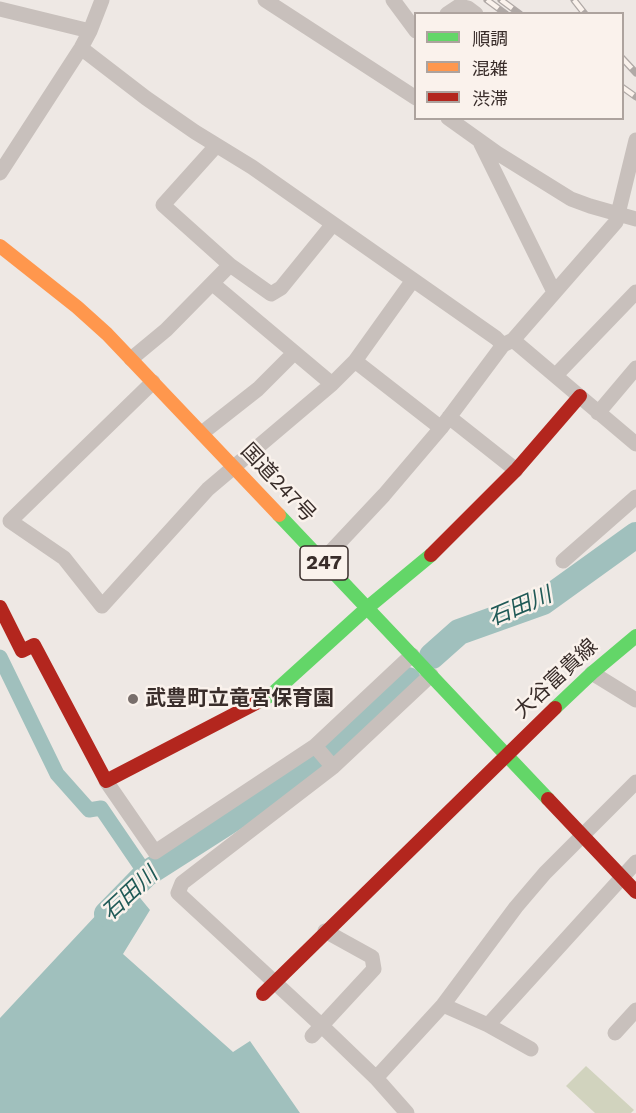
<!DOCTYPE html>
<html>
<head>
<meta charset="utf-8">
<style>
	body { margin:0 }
	#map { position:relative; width:636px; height:1113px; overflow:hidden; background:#eee8e4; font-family:"Work Sans","Noto Sans JP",sans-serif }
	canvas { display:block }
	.legend { position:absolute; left:414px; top:12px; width:210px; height:108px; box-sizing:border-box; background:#faf2ec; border:2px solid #ada39e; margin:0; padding:8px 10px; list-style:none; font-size:18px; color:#392d2a }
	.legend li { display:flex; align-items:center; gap:12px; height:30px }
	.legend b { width:30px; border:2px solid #ada39e }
</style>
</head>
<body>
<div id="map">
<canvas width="636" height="1113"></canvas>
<ul class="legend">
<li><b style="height:8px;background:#63d668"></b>順調</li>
<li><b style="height:8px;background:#ff974d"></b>混雑</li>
<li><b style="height:8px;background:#b3261e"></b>渋滞</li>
</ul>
</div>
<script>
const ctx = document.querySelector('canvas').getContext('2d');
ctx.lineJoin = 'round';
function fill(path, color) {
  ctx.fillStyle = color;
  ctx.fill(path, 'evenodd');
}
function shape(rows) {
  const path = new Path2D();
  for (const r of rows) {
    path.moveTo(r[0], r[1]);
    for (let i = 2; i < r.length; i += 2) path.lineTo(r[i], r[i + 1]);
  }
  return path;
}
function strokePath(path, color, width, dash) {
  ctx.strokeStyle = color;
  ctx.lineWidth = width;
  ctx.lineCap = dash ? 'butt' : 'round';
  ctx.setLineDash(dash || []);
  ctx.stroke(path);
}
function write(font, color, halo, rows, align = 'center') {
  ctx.font = font + ' "Work Sans","Noto Sans JP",sans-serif';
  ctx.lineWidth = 5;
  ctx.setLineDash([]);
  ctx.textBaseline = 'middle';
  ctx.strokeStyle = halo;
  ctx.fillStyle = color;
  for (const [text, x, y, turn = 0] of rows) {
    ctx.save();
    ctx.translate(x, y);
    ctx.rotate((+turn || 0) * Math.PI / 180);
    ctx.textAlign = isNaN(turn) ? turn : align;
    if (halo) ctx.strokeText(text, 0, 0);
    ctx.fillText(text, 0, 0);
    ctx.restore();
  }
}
fill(shape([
	[586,1066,634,1110,631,1113,595,1113,566,1086]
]), '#d1d3be');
fill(shape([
	[127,882,150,910,123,954,233,1052,250,1041,300,1113,0,1113,0,1018]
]), '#a0c0bd');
strokePath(shape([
	[0,657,57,774,89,810,101,808,146,874]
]), '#a0c0bd', 15);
strokePath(shape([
	[432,656,459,632,543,602,636,535],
	[327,752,408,680],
	[107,914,146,874,265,798,319,758]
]), '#a0c0bd', 26);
strokePath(shape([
	[265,0,416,98],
	[393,0,416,31],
	[0,9,90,31],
	[447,14,459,6,468,8,476,14],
	[81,48,146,98,195,132,252,167,496,338,503,345],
	[448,118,497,153,571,199,590,206,636,219],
	[481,144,554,292],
	[216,146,163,205,230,265],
	[0,173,81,48,90,31,102,0],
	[213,284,332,384],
	[513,340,636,444],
	[131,359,166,330,230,265,271,294,281,288,333,224],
	[355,361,441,428],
	[556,375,636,292],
	[153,382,10,521,64,558,102,606,208,489,332,384,355,361,413,280],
	[598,413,636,368],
	[449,417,516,470],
	[202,433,258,389,294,353],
	[322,561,384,495,441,428,503,345,513,340,616,222,636,140],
	[563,561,636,497],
	[592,673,636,700],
	[315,746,333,767,182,883,178,893,322,1026,376,1078,407,1113],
	[333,767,431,675],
	[106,781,155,852,315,746,412,655],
	[443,1005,488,1025,531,1049],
	[488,1025,636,862],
	[615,1033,636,1010],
	[312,1036,374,969,372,957,325,931],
	[376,1078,443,1005,516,907,545,873,636,782]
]), '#c8c0bc', 15);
strokePath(shape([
	[279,515,548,799],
	[258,702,271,695,367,608,431,555],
	[555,708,592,673,636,636]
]), '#63d668', 14);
strokePath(shape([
	[0,246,77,307,107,334,279,515]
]), '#ff974d', 14);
strokePath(shape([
	[431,555,516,470,580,396],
	[0,607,22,651,34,645,106,781,258,702],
	[548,799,636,892],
	[263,994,555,708]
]), '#b3261e', 14);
const rail = shape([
	[487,0,506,14],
	[501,0,520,14],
	[574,0,585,14],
	[622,58,636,73],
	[622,87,636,97]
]);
strokePath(rail, '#b0a9a6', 7);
strokePath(rail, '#faf2ec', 4.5, [14]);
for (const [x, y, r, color] of [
	[133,699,6,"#786e6b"]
]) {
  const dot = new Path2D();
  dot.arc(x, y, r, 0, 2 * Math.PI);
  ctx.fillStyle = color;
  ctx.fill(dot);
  strokePath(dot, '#faf2ec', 2);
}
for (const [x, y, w] of [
	[324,563,48]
]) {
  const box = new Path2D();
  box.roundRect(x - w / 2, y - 17, w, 34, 4.5);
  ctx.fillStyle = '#faf2ec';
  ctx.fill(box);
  strokePath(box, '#392d2a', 1.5);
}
write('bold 20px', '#392d2a', null, [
	["247",324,563]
]);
write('21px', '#392d2a', '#faf2ec', [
	["国道247号",278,483,47],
	["大谷富貴線",556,679,-43]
]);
write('bold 21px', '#392d2a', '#faf2ec', [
	["武豊町立竜宮保育園",145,699]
], 'left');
write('italic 22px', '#205a57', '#faf2ec', [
	["石田川",520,607,-23],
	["石田川",130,894,-43]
]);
</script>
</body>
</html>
